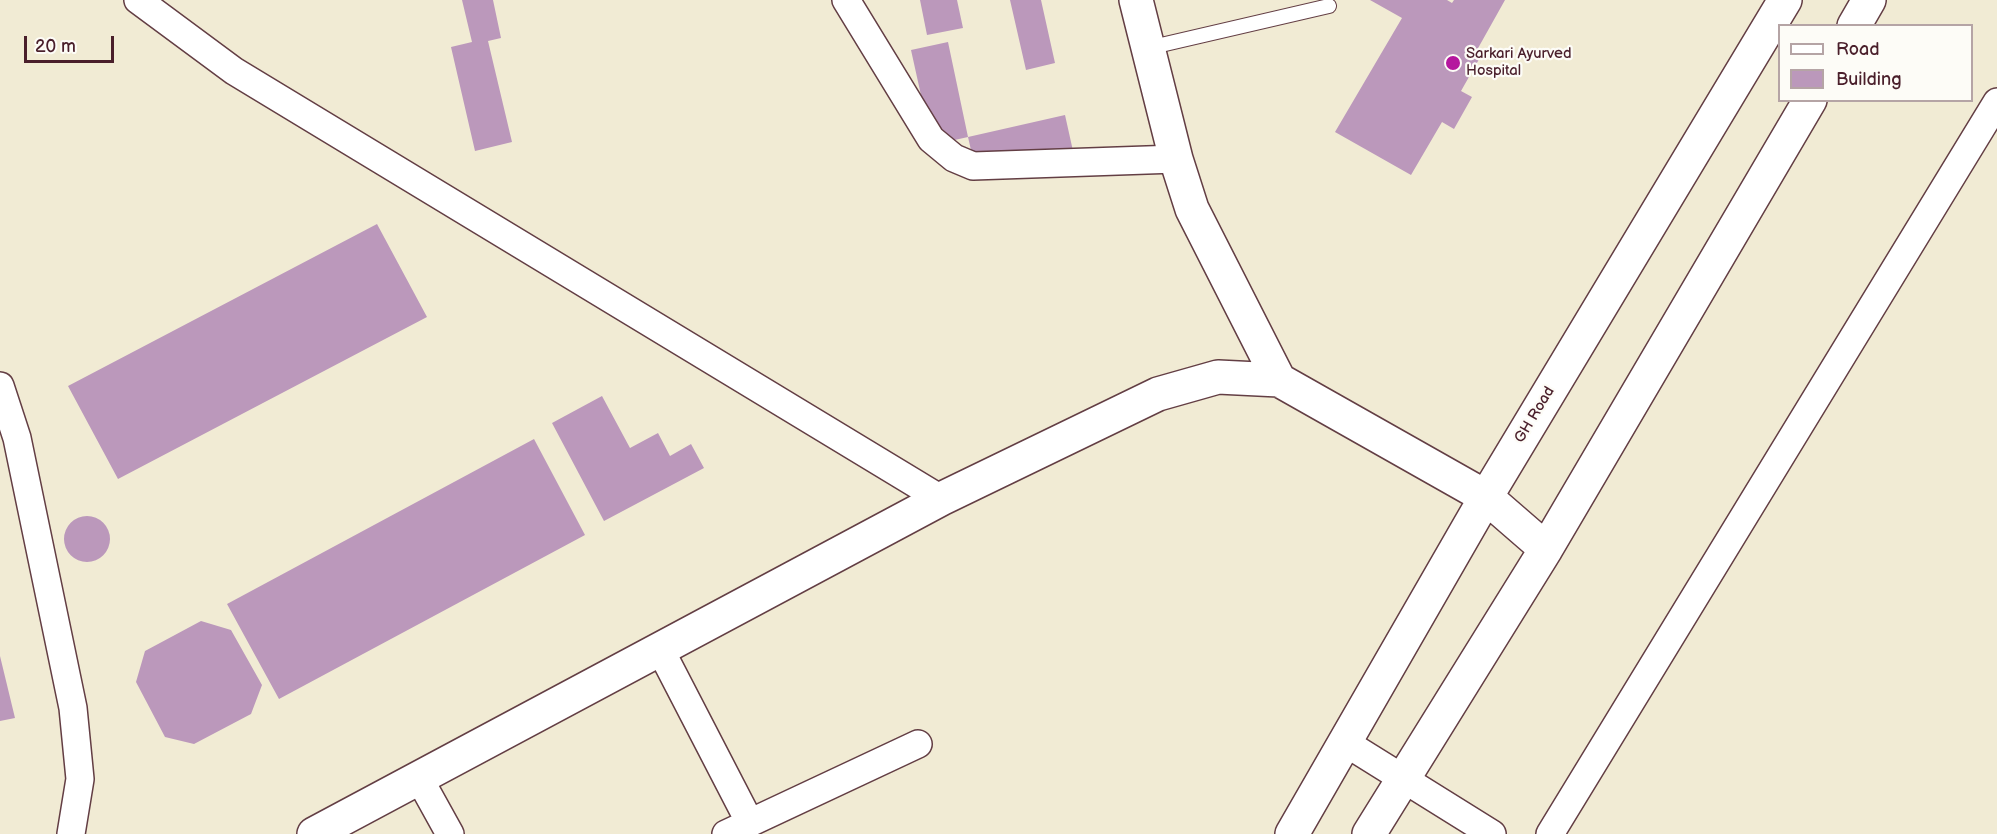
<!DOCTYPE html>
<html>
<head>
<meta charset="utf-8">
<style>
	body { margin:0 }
	#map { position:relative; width:1997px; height:834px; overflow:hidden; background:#f1ebd4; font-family:"Balsamiq Sans",sans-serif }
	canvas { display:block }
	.legend { position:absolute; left:1778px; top:24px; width:195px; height:78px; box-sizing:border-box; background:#fdfcf7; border:2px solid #b5a4a5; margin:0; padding:8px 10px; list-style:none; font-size:18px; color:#4a1f2b }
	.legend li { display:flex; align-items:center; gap:12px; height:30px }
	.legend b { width:30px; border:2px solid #b5a4a5 }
	.scale { position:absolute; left:24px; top:36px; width:90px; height:27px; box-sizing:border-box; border:3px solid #4a1f2b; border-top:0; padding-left:8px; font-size:18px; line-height:21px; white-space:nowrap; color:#4a1f2b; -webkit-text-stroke:4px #fdfcf7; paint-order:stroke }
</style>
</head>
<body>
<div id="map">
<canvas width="1997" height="834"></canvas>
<ul class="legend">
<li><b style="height:8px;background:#fff"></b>Road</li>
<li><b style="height:16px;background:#bb98bb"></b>Building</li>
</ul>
<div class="scale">20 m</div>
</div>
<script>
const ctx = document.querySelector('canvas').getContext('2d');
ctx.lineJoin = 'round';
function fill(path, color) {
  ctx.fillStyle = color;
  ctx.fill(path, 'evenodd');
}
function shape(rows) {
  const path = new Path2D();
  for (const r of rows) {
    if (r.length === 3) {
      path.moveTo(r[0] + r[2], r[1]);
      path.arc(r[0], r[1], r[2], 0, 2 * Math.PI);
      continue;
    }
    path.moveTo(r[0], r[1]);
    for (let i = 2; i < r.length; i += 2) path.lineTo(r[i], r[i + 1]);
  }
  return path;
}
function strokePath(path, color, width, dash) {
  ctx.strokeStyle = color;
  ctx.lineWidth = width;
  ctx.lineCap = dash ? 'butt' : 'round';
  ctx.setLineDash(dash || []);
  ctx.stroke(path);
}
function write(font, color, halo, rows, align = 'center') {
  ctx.font = font + ' "Balsamiq Sans",sans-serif';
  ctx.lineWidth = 4.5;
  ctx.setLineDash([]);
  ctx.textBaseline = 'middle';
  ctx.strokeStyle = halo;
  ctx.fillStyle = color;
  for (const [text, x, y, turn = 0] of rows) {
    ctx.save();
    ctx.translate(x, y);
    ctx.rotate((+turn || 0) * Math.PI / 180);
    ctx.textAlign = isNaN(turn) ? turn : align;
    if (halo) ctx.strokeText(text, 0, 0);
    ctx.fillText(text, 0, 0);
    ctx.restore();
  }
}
fill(shape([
	[462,0,493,0,501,38,488,41,512,142,475,151,451,47,472,42],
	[920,0,957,0,963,28,927,35],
	[1010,0,1041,0,1055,63,1026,70],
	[1370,0,1447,0,1452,3,1454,0,1505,0,1477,50,1482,54,1461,91,1472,97,1454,129,1442,122,1411,175,1335,132,1402,18],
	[948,42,968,137,932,145,911,50],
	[1065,115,1073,151,976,172,968,137],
	[377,224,427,317,118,479,68,386],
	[602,396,630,448,658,433,670,456,691,444,704,468,604,521,552,423],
	[534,439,585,535,279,699,227,604],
	[87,539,23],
	[201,621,231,630,262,685,251,714,194,744,165,737,136,682,145,651],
	[0,656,15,718,0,721]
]), '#bb98bb');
const lane = shape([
	[1148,48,1329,6]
]);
const street = shape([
	[138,0,234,71,941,499],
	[846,0,931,139,954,158,973,166,1176,159],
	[0,386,17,438,73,708,80,779,71,834],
	[660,649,750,823],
	[1346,743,1492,834],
	[419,778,450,834],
	[726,834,918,744],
	[1550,834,1997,102]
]);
const secondary = shape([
	[1136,0,1176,159,1192,209,1279,380],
	[1854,26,1869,0],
	[314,834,941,499,1158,394,1218,377,1279,380,1486,497,1546,549],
	[1292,834,1486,497,1785,0],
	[1369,834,1546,549,1810,100]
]);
strokePath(lane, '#633e44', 16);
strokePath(street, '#633e44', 30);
strokePath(secondary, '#633e44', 36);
strokePath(lane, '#fff', 14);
strokePath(street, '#fff', 27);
strokePath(secondary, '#fff', 33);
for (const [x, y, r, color] of [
	[1453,63,8,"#b5179e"]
]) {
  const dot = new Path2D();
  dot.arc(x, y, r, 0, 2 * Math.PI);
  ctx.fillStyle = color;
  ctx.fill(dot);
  strokePath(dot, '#fdfcf7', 2);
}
write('15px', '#4a1f2b', '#fdfcf7', [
	["Sarkari Ayurved",1466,54],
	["Hospital",1466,71]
], 'left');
write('15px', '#4a1f2b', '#fdfcf7', [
	["GH Road",1535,415,-59]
]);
</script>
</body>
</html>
